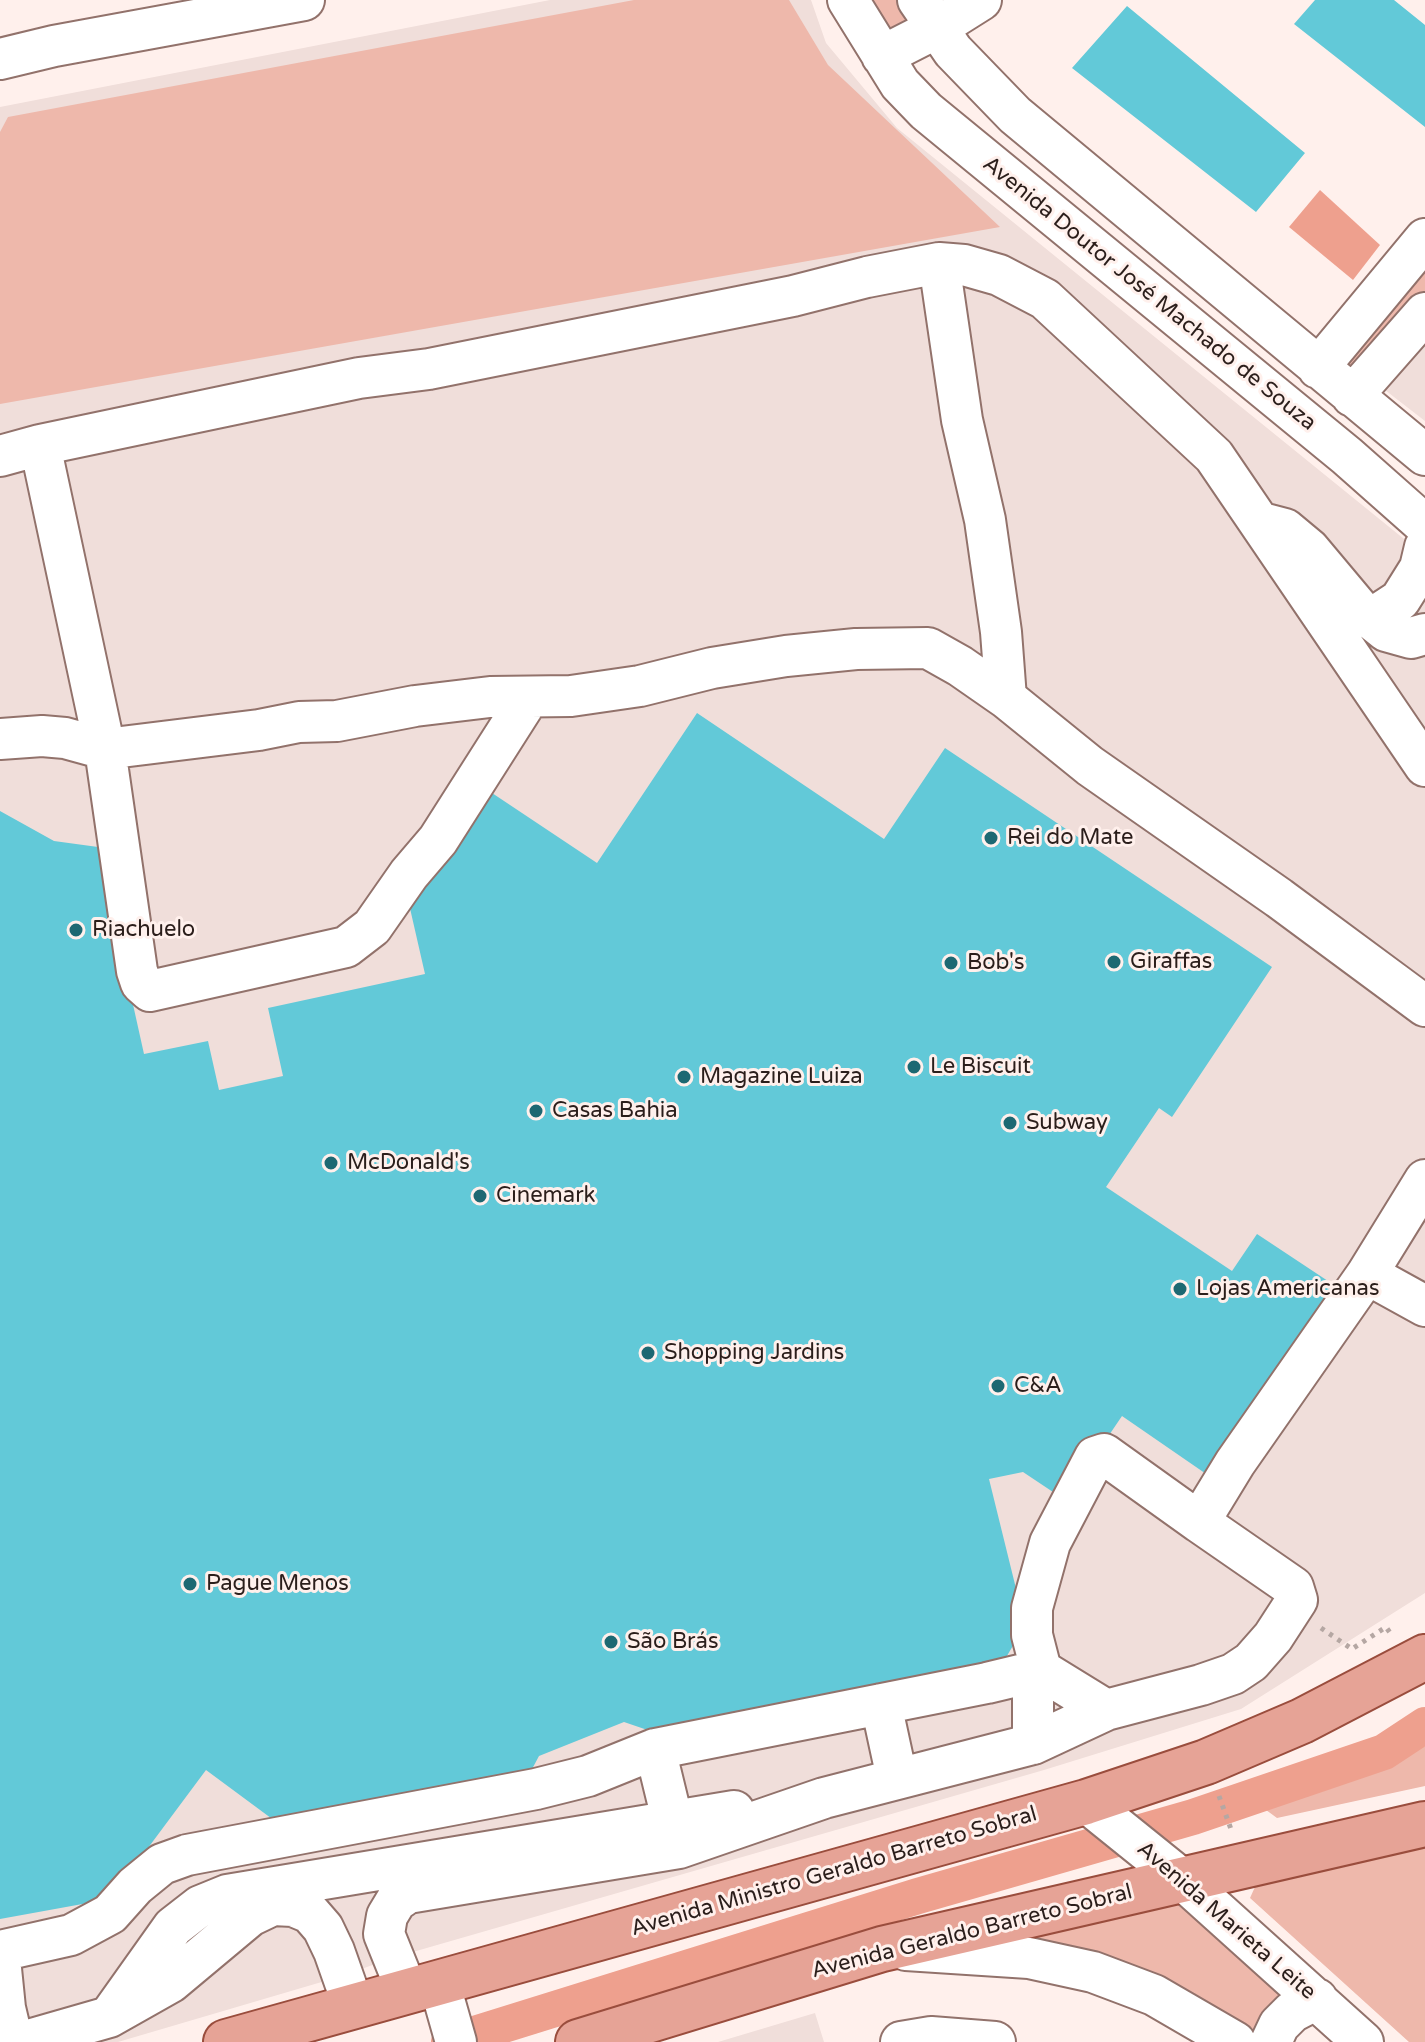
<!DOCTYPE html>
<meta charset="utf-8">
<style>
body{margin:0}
canvas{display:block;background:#fff0ec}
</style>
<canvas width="1425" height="2042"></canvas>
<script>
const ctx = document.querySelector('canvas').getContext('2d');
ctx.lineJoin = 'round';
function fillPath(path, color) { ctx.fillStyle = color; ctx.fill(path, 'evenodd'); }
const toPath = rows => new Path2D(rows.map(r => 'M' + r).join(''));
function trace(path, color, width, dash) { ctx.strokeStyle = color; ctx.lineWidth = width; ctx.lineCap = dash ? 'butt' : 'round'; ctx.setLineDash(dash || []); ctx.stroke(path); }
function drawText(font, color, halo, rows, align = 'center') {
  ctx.font = font + ' "Varela Round",sans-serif'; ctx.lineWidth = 6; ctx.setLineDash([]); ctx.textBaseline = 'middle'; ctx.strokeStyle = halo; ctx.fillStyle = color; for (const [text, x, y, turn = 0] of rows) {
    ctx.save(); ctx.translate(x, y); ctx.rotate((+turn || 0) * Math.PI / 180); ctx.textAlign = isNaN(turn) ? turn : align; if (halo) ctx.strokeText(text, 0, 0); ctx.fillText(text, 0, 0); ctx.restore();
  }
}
fillPath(toPath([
 [550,0,811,0,826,43,897,128,1425,556,1425,1593,1241,1709,1044,1770,392,1958,342,1976,118,2042,0,2042,0,107],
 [1425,342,1425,421,1385,390],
 [815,2013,824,2042,718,2042]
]), '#f0deda');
fillPath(toPath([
 [634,0,789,0,828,65,1000,227,0,404,0,132,8,117],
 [864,0,901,0,909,19,907,31,885,31],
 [1425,261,1425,292,1355,375,1339,362],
 [1425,1746,1425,1786,1277,1818,1262,1807],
 [1425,1839,1425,2042,1409,2042,1250,1898,1259,1878],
 [1172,1895,1296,1997,1261,2042,1022,1937]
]), '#eeb8ab');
fillPath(toPath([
 [1320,190,1380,245,1353,280,1289,227]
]), '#eea08e');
trace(toPath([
 [449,2042,918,1896,1193,1817,1384,1752,1425,1725]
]), '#eea08e', 36);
fillPath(toPath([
 [1315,0,1394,0,1425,25,1425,127,1294,24],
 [1127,6,1305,153,1256,212,1072,68],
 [697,713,884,839,945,748,1272,967,1172,1117,1159,1108,1106,1187,1232,1271,1257,1234,1340,1289,1212,1478,1122,1416,1065,1500,1023,1472,989,1479,1025,1625,1004,1661,668,1737,624,1722,539,1756,523,1786,279,1824,206,1770,110,1899,0,1919,0,811,54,841,98,847,144,1054,208,1041,219,1090,283,1076,268,1008,425,974,409,904,486,789,597,863]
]), '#62c9d8');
const minor = toPath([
 [848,0,900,84,926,111,1347,456,1425,525],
 [918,0,953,51,1015,115,1425,455],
 [882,56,935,29,981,0],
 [0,59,54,46,304,0],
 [939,263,962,420,985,520,1001,632,1006,698],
 [1318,368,1425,239],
 [1352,396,1425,313],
 [40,445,105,749,137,971,141,983,150,991,346,947,372,927,409,874,438,840,529,697],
 [0,456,40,445,359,378,429,369,793,296,867,277,939,263,964,265,999,275,1045,299,1214,456,1425,766],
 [1266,524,1285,529,1309,549,1361,611,1386,631,1411,638,1425,634],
 [1371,619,1400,600,1420,568,1425,547],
 [0,739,42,736,65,738,105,749,259,730,299,722,337,721,415,706,490,697,571,696,640,686,712,668,786,656,856,649,928,648,960,666,1006,698,1090,766,1279,898,1425,1006],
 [1367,1274,1425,1306],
 [1033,1672,1033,1744],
 [881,1704,897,1778],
 [1106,1710,1041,1670,1032,1635,1032,1608,1050,1543,1095,1457,1104,1454,1199,1522,1235,1463,1367,1274,1425,1180],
 [655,1749,672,1819],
 [1086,1802,1184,1881,1363,2042],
 [906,1950,1029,1958,1093,1972,1154,1995,1235,2042],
 [0,1951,71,1935,110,1914,135,1886,162,1864,187,1855,536,1789,588,1776,655,1749,987,1683,1041,1670],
 [0,1959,5,2008,13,2042],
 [439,1982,456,2042],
 [407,1991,384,1934,387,1916,396,1901,408,1893,679,1848,824,1798,1033,1744,1106,1710,1201,1685,1233,1674,1251,1662,1273,1637,1297,1600,1293,1587,1199,1522],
 [109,2017,173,1927,200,1906,227,1895,734,1811],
 [22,2042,109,2017,171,1982,250,1916,273,1905,293,1906,310,1913,323,1928,334,1951,353,2005],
 [901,2042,931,2037,995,2042],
 [1271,2042,1279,2025,1292,2012,1317,1999]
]);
const major = toPath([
 [226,2042,1086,1802,1206,1762,1302,1721,1425,1657],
 [578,2042,882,1949,1425,1824]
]);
trace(minor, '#92726b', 44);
trace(major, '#9a4d3d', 48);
trace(toPath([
 [1321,1628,1352,1649,1386,1627,1391,1634],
 [1219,1796,1232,1832]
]), '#b5a7a3', 5, [4, 6]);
trace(minor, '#fff', 40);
trace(major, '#e6a396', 44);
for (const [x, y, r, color] of [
 [991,838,8,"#1d6872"],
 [76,930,8,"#1d6872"],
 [1114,962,8,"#1d6872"],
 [951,963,8,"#1d6872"],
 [914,1067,8,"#1d6872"],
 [684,1077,8,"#1d6872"],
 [536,1111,8,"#1d6872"],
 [1010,1123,8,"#1d6872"],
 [331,1163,8,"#1d6872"],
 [480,1196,8,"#1d6872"],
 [1180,1289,8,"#1d6872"],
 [648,1353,8,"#1d6872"],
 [998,1386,8,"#1d6872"],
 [190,1584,8,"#1d6872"],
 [611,1642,8,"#1d6872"]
]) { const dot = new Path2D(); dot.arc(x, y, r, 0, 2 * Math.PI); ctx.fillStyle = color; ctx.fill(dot); trace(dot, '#fff0ec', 3); }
drawText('22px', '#2b1e1b', '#fff0ec', [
 ["Avenida Doutor José Machado de Souza",1149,294,39],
 ["Avenida Ministro Geraldo Barreto Sobral",834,1872,-16],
 ["Avenida Marieta Leite",1226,1921,41],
 ["Avenida Geraldo Barreto Sobral",972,1932,-14]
]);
drawText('22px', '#2b1e1b', '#fff0ec', [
 ["Rei do Mate",1007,838],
 ["Riachuelo",92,930],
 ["Giraffas",1130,962],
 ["Bob's",967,963],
 ["Le Biscuit",930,1067],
 ["Magazine Luiza",700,1077],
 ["Casas Bahia",552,1111],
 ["Subway",1026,1123],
 ["McDonald's",347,1163],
 ["Cinemark",496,1196],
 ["Lojas Americanas",1196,1289],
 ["Shopping Jardins",664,1353],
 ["C&A",1014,1386],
 ["Pague Menos",206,1584],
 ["São Brás",627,1642]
], 'left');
</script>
